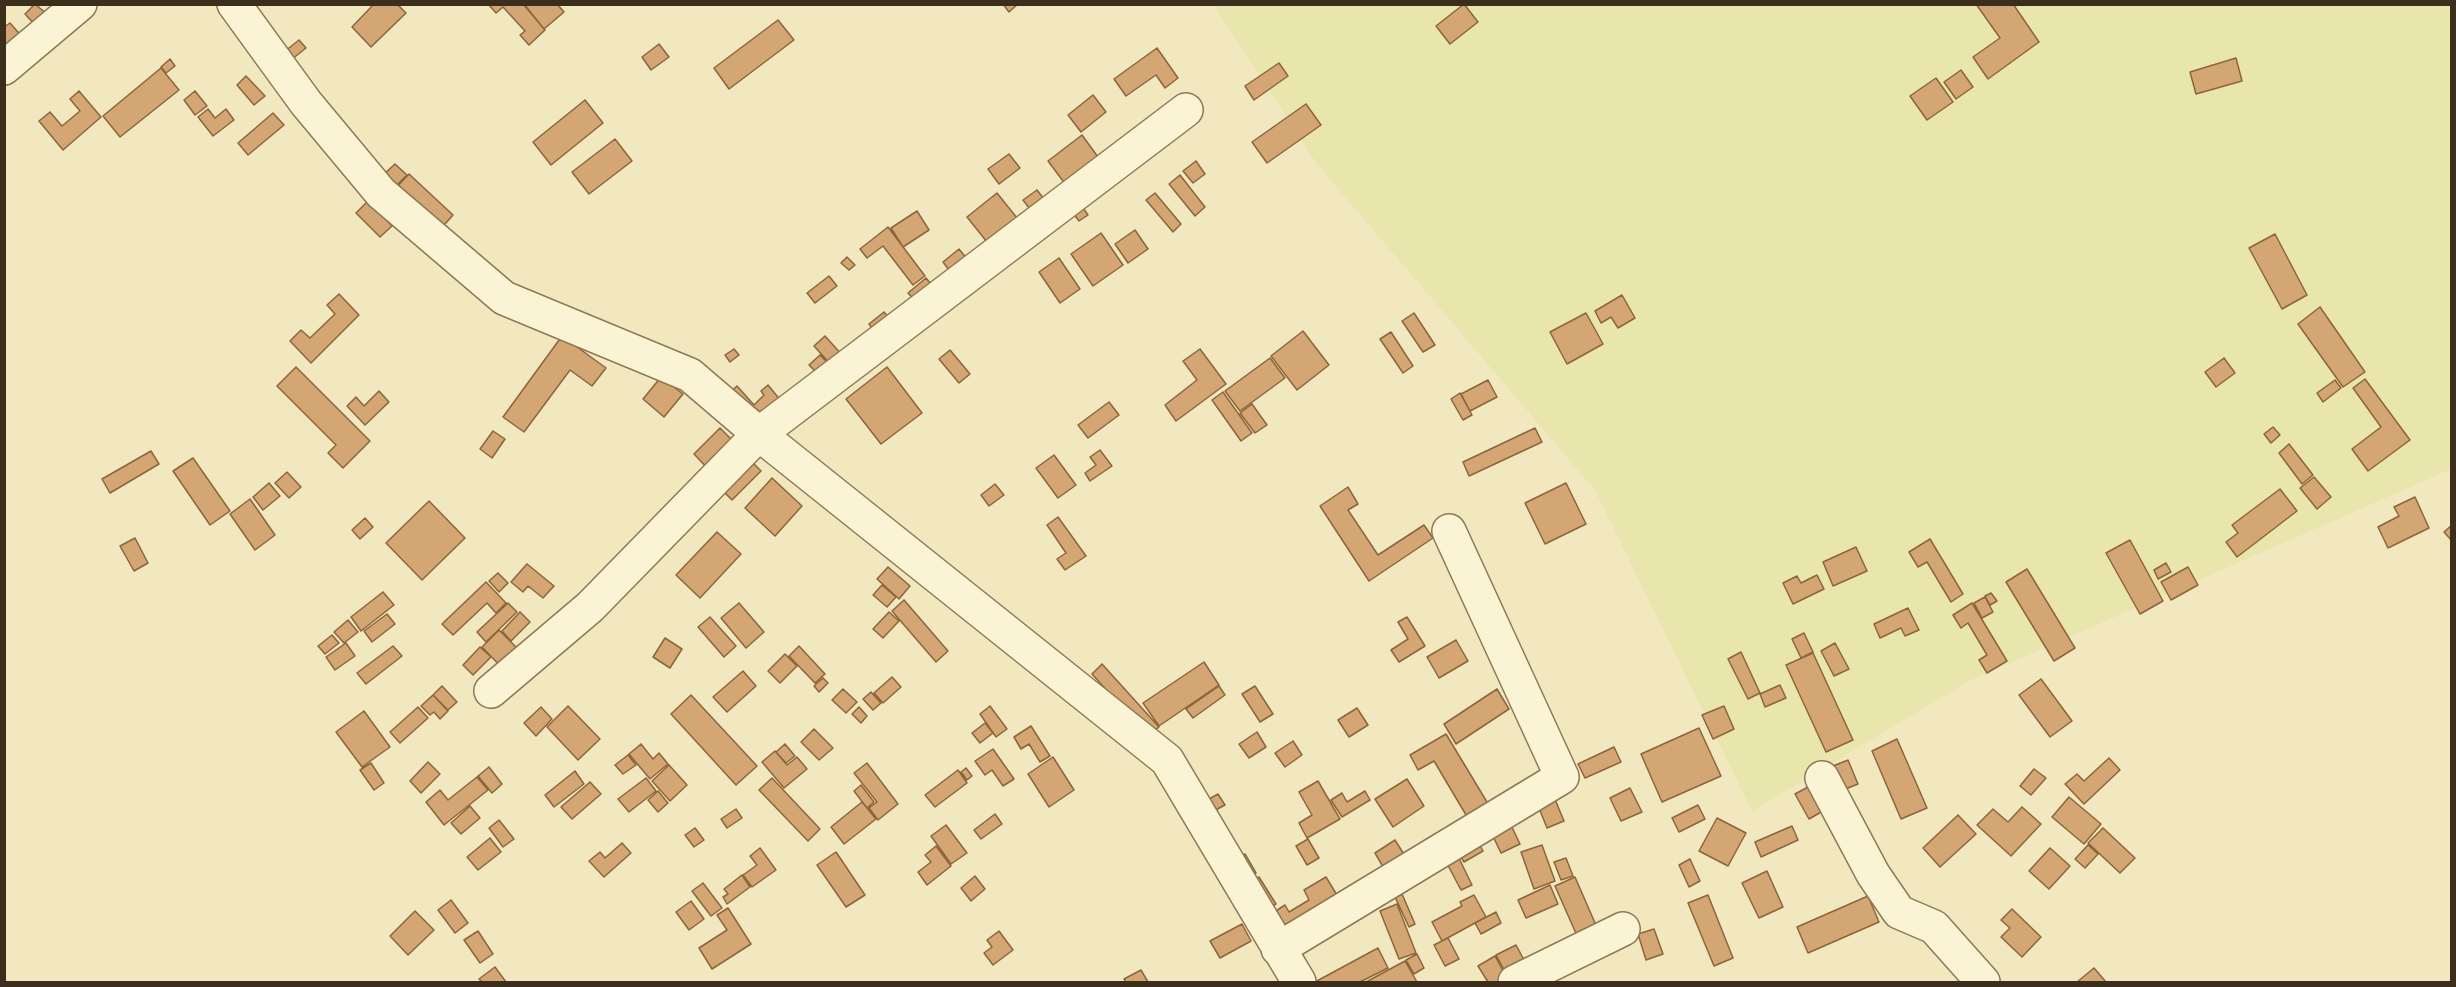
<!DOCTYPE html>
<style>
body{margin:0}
#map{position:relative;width:2456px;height:987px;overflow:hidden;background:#f1e8c0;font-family:"Roboto Serif",serif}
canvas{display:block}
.frame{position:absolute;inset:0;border:6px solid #3b2e1c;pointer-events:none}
</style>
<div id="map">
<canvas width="2456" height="987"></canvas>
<div class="frame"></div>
</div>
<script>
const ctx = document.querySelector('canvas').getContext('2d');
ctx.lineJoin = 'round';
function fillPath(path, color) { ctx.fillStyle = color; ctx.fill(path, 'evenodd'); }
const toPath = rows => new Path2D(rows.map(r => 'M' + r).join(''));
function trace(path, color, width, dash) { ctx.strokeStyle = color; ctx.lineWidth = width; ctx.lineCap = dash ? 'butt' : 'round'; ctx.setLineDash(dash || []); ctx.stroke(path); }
fillPath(toPath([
 [1214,5,2451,5,2451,469,1969,681,1752,811,1595,490,1317,164]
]), '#e8e5ad');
const building = toPath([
 [35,4,47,14,36,26,25,14,35,4],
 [374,4,397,4,406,13,371,47,352,27,374,4],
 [523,4,545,30,529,45,520,35,525,31,503,7,496,13,489,5,523,4],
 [524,4,557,4,564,12,544,29,524,4],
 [1003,4,1018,4,1009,12,1003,4],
 [1464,4,1478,22,1450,44,1436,26,1464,4],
 [1976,4,2013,4,2039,42,1988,79,1973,57,2000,38,1976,4],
 [778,20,794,40,729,89,714,68,778,20],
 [10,23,24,39,4,55,4,27,10,23],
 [299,40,306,48,286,64,279,56,299,40],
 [659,44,669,57,651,70,642,57,659,44],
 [1157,48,1178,78,1165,88,1156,75,1126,96,1114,79,1157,48],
 [2236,58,2242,81,2196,94,2190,72,2236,58],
 [170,59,175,66,166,73,161,67,170,59],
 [1279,63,1288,76,1254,100,1245,86,1279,63],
 [161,68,179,90,120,137,103,116,161,68],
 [1961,70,1973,87,1956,99,1944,82,1961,70],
 [246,76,265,96,254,105,237,85,246,76],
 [1936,78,1953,102,1927,120,1910,96,1936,78],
 [79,91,101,117,63,150,39,121,50,112,62,126,80,111,70,99,79,91],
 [195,91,207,106,195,115,184,100,195,91],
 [1093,95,1106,112,1081,132,1068,115,1093,95],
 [585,100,603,123,551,165,533,142,585,100],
 [1306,104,1321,125,1267,163,1252,142,1306,104],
 [208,109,215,118,226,109,234,120,213,136,198,117,208,109],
 [273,113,284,125,248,155,238,143,273,113],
 [1082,135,1106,168,1072,193,1048,161,1082,135],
 [615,139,632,161,589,194,572,172,615,139],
 [1009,154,1020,168,999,184,988,169,1009,154],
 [1196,161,1205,174,1193,183,1183,171,1196,161],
 [395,164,407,175,394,188,382,176,395,164],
 [409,174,453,215,438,232,393,191,409,174],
 [1180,175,1205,207,1195,216,1169,184,1180,175],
 [1037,190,1050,207,1036,217,1023,200,1037,190],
 [997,193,1021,223,991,247,967,217,997,193],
 [1155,193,1181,224,1173,232,1146,200,1155,193],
 [368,201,392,226,380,237,356,213,368,201],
 [1079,202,1088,215,1079,221,1070,209,1079,202],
 [917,211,929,230,903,247,891,228,917,211],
 [888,227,925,276,913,285,883,246,867,258,860,249,888,227],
 [1135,230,1148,249,1128,263,1115,244,1135,230],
 [1101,233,1123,265,1093,286,1071,254,1101,233],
 [2275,234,2307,295,2282,309,2249,248,2275,234],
 [959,249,972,265,955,278,943,262,959,249],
 [847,257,855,265,849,270,841,263,847,257],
 [1059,258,1080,289,1060,303,1039,272,1059,258],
 [829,276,837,286,815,303,807,293,829,276],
 [926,278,936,290,918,304,908,293,926,278],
 [339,294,359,315,311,363,290,341,301,330,310,338,335,314,327,305,339,294],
 [1622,295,1635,318,1618,328,1611,317,1601,323,1595,311,1622,295],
 [2320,307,2365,372,2343,387,2298,324,2320,307],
 [884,312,893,323,877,335,869,324,884,312],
 [1414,313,1435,345,1423,352,1402,321,1414,313],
 [1586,313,1603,344,1567,364,1550,332,1586,313],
 [1303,331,1329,365,1297,390,1271,356,1303,331],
 [1391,332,1413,366,1403,373,1380,339,1391,332],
 [562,336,606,368,592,386,570,370,524,432,503,417,562,336],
 [825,336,843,356,832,366,814,346,825,336],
 [734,349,739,355,730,362,725,355,734,349],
 [1200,349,1226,384,1176,421,1165,405,1197,380,1183,361,1200,349],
 [950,350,970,374,959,383,939,359,950,350],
 [820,355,831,366,820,376,809,365,820,355],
 [1270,358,1285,378,1240,411,1225,391,1270,358],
 [2224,358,2235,373,2216,387,2205,372,2224,358],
 [296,367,370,441,343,468,328,453,336,445,277,386,296,367],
 [887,367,922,413,881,444,846,399,887,367],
 [661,377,683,394,664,417,643,399,661,377],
 [2365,379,2410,440,2368,471,2352,449,2381,427,2353,388,2365,379],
 [1488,380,1497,397,1470,411,1461,394,1488,380],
 [2335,380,2341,388,2323,402,2317,393,2335,380],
 [768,385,781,401,754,424,728,394,737,386,754,405,764,395,761,391,768,385],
 [379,391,389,402,365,425,347,406,356,397,364,406,379,391],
 [1223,392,1252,433,1241,441,1212,400,1223,392],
 [1460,393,1472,415,1463,420,1451,399,1460,393],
 [1109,402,1119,415,1088,438,1078,425,1109,402],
 [1252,404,1267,425,1255,433,1240,413,1252,404],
 [2273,427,2280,435,2271,443,2264,434,2273,427],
 [720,428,739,447,713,474,694,454,720,428],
 [1535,428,1542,442,1469,476,1463,462,1535,428],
 [493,431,505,439,492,458,480,449,493,431],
 [2289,444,2313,475,2302,484,2279,453,2289,444],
 [1100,450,1112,466,1090,481,1085,473,1096,465,1090,457,1100,450],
 [151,451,159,464,110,493,102,479,151,451],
 [1054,455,1076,485,1058,498,1036,468,1054,455],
 [193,458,230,511,210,525,173,471,193,458],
 [750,460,761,471,732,500,721,489,750,460],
 [287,472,301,487,289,498,275,483,287,472],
 [2314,477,2331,497,2317,509,2300,488,2314,477],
 [772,478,802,506,775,536,745,508,772,478],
 [269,483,280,496,263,510,253,497,269,483],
 [1566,483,1586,524,1545,544,1525,503,1566,483],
 [995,484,1004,495,989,506,981,495,995,484],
 [1348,487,1358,504,1348,510,1378,555,1424,525,1433,538,1369,581,1320,506,1348,487],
 [2280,489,2297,511,2237,557,2226,542,2238,533,2232,525,2280,489],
 [2415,497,2429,528,2388,548,2378,527,2399,516,2394,507,2415,497],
 [250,499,275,535,255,550,230,514,250,499],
 [429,501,465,538,422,580,386,543,429,501],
 [1058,517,1086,556,1065,570,1057,559,1066,553,1047,525,1058,517],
 [365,518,373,527,360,539,352,530,365,518],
 [2452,525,2452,541,2444,532,2452,525],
 [717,532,741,554,700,598,676,575,717,532],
 [135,538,148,563,134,571,120,546,135,538],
 [1930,539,1963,594,1951,602,1927,562,1918,567,1909,552,1930,539],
 [2130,540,2163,601,2140,614,2106,553,2130,540],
 [1856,547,1867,571,1833,586,1823,562,1856,547],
 [2166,563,2171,572,2158,579,2154,570,2166,563],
 [527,564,554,586,543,598,528,586,523,592,511,582,527,564],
 [888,567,910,586,899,599,877,579,888,567],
 [2188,567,2198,585,2171,600,2161,582,2188,567],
 [2027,569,2075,648,2054,661,2006,582,2027,569],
 [498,573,508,583,499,592,489,581,498,573],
 [1817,575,1824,589,1793,604,1783,583,1797,576,1801,583,1817,575],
 [486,582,506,603,496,613,487,603,453,635,442,624,486,582],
 [882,585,896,597,887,607,873,595,882,585],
 [383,592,394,605,361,631,351,617,383,592],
 [1991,593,1997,601,1990,605,1985,596,1991,593],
 [1985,597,1993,612,1982,618,1974,603,1985,597],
 [904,600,948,651,936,662,892,611,904,600],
 [508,603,517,612,486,642,477,632,508,603],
 [739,603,764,632,746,648,721,618,739,603],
 [1972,603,2007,661,1987,673,1979,660,1987,655,1968,623,1961,628,1953,615,1972,603],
 [1908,608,1919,630,1905,636,1901,628,1880,638,1874,624,1908,608],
 [520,612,530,622,511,641,502,631,520,612],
 [889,612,899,621,883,638,873,629,889,612],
 [387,614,395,624,372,642,364,631,387,614],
 [710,617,736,646,724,657,698,627,710,617],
 [1407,617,1425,646,1399,662,1391,650,1408,639,1398,622,1407,617],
 [348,620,358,632,344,643,334,632,348,620],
 [499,630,525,656,508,674,482,647,499,630],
 [1804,633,1813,652,1801,658,1792,639,1804,633],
 [332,635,339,643,325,654,318,646,332,635],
 [665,638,682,649,670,668,653,657,665,638],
 [1456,640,1468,661,1439,678,1427,657,1456,640],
 [346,643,355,656,335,670,326,657,346,643],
 [1835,643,1849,669,1834,676,1821,651,1835,643],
 [393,646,402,656,366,684,357,673,393,646],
 [799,646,825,674,815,683,789,656,799,646],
 [480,647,491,657,473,675,463,665,480,647],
 [1741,652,1760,693,1748,699,1728,659,1741,652],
 [1813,653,1853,740,1826,752,1786,665,1813,653],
 [785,654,797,666,780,683,768,671,785,654],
 [1204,662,1219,685,1159,726,1143,703,1204,662],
 [1102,664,1159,727,1148,736,1092,674,1102,664],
 [743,671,756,686,727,712,713,697,743,671],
 [892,677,901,687,883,703,874,693,892,677],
 [823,678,828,683,819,692,814,686,823,678],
 [2041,679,2072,721,2050,737,2019,695,2041,679],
 [1780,685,1786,698,1765,707,1760,694,1780,685],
 [442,686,457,702,448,710,433,695,442,686],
 [1219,686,1225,695,1193,718,1186,709,1219,686],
 [1255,686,1273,714,1260,722,1242,694,1255,686],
 [843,689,857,702,846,713,832,700,843,689],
 [1497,689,1509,709,1456,744,1444,724,1497,689],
 [871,692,881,703,873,710,863,699,871,692],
 [433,695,448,711,440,719,434,712,430,715,421,706,433,695],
 [691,695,757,766,736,785,671,714,691,695],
 [568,706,600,739,578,760,547,727,568,706],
 [990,706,1007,729,996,737,980,714,990,706],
 [1724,706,1734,729,1713,739,1702,715,1724,706],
 [418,707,428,718,400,743,390,732,418,707],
 [541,707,552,719,536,736,524,723,541,707],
 [859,707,867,716,861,723,852,714,859,707],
 [1357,708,1368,725,1349,737,1338,720,1357,708],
 [364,711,390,747,362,767,336,732,364,711],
 [985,723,993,733,980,743,972,733,985,723],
 [1031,726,1050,756,1040,762,1029,744,1021,749,1014,737,1031,726],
 [1699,728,1721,776,1662,802,1641,754,1699,728],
 [814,729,833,748,819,760,801,742,814,729],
 [1257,732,1266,747,1249,758,1239,744,1257,732],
 [1446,734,1493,812,1472,825,1434,761,1418,770,1410,755,1446,734],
 [1897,739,1927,808,1901,819,1872,751,1897,739],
 [1293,741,1302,755,1285,767,1275,753,1293,741],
 [641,744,653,759,659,753,668,764,650,779,629,754,641,744],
 [785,744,795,756,786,763,776,752,785,744],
 [1614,747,1621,762,1585,778,1578,764,1614,747],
 [993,749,1014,779,1003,786,992,770,985,775,975,761,993,749],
 [775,751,787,765,797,757,807,769,784,788,762,762,775,751],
 [628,755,636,765,623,774,615,765,628,755],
 [1053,757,1074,790,1049,807,1028,774,1053,757],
 [2109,758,2120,770,2084,804,2065,784,2077,774,2084,781,2109,758],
 [1848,760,1858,784,1843,790,1833,766,1848,760],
 [428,762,440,774,421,793,410,781,428,762],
 [371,763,384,783,374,790,360,770,371,763],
 [867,763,898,804,878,820,869,808,877,802,854,773,867,763],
 [669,765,687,785,670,801,652,781,669,765],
 [489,767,502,784,492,793,478,776,489,767],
 [966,768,972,776,967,780,961,772,966,768],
 [2034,769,2046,778,2031,795,2020,786,2034,769],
 [958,770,967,783,935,807,925,795,958,770],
 [575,771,584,784,554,807,545,795,575,771],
 [477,777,488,790,444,825,426,802,440,790,448,800,477,777],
 [646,778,656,791,629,812,618,799,646,778],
 [772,778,820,829,808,841,759,790,772,778],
 [1407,779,1424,806,1393,827,1375,799,1407,779],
 [1318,781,1340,819,1307,838,1299,823,1312,815,1299,792,1318,781],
 [590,782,601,794,572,819,561,807,590,782],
 [861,785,874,802,867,808,854,791,861,785],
 [1810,786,1823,811,1809,819,1795,794,1810,786],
 [1630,788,1642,812,1621,821,1610,798,1630,788],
 [658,791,668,803,658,812,648,800,658,791],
 [1365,791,1370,800,1342,817,1331,800,1342,793,1347,802,1365,791],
 [1218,794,1225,805,1208,814,1202,803,1218,794],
 [1554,797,1564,821,1547,828,1537,803,1554,797],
 [2069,797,2101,824,2084,844,2052,817,2069,797],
 [862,802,876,819,844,844,831,827,862,802],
 [1698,805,1705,819,1679,832,1672,818,1698,805],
 [470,806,480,818,461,834,451,823,470,806],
 [2022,807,2041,824,2011,856,1977,825,1993,809,2008,822,2022,807],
 [736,809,742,818,727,828,721,819,736,809],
 [995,814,1002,824,981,839,974,830,995,814],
 [1958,815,1976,834,1940,867,1923,848,1958,815],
 [1717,818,1746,833,1728,866,1699,851,1717,818],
 [499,820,514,839,503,847,489,828,499,820],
 [1509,821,1520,844,1501,853,1490,830,1509,821],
 [946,825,967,853,951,864,931,836,946,825],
 [1792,826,1798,840,1761,857,1755,842,1792,826],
 [695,828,704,840,694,847,685,835,695,828],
 [2103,828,2135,858,2120,873,2088,843,2103,828],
 [490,838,501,852,478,870,467,857,490,838],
 [1308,839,1319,858,1307,865,1296,846,1308,839],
 [1395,840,1410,864,1389,877,1375,853,1395,840],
 [1477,840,1483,851,1464,862,1457,850,1477,840],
 [622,843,631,853,604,877,589,861,600,852,605,858,622,843],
 [1542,845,1555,881,1534,889,1521,852,1542,845],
 [2088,845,2098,854,2085,868,2075,859,2088,845],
 [936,846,951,866,927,885,918,872,931,862,925,855,936,846],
 [760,848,776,870,752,887,743,875,757,865,750,856,760,848],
 [2050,848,2070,866,2049,889,2029,871,2050,848],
 [836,852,865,895,846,907,817,865,836,852],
 [1456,852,1472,885,1461,890,1444,858,1456,852],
 [1245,854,1256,873,1244,879,1233,861,1245,854],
 [1566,858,1573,876,1561,880,1554,862,1566,858],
 [1690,859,1700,881,1689,887,1679,865,1690,859],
 [1767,871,1783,907,1759,918,1742,883,1767,871],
 [742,875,750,887,727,904,723,897,728,894,724,889,742,875],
 [975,876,985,889,971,901,961,888,975,876],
 [1259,877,1276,904,1263,912,1246,885,1259,877],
 [1326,877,1343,905,1283,941,1268,916,1285,905,1289,912,1309,900,1304,890,1326,877],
 [1575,877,1602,939,1582,947,1555,886,1575,877],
 [703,883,722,908,711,916,692,891,703,883],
 [1550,885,1558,904,1526,918,1518,900,1550,885],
 [1402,894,1415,924,1409,927,1395,897,1402,894],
 [1474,895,1486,917,1442,941,1432,922,1462,906,1460,902,1474,895],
 [1708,895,1733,958,1714,966,1688,903,1708,895],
 [1868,896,1879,922,1808,953,1797,927,1868,896],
 [451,900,468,923,455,933,438,910,451,900],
 [691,901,704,919,689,930,676,912,691,901],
 [1397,904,1416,953,1399,959,1380,911,1397,904],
 [728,908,751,944,712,969,699,948,727,930,717,915,728,908],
 [2012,909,2041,937,2022,957,2001,937,2010,928,2001,920,2012,909],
 [415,911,434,930,408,955,390,936,415,911],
 [1496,912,1501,923,1481,934,1475,923,1496,912],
 [1242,924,1251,941,1220,958,1210,941,1242,924],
 [1654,929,1663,954,1646,960,1638,934,1654,929],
 [478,931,493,954,480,963,464,940,478,931],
 [999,931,1013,950,993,965,984,953,992,947,987,940,999,931],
 [1448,938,1459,959,1445,966,1434,945,1448,938],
 [1516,945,1530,971,1511,982,1496,955,1516,945],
 [1378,948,1388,968,1360,982,1315,982,1378,948],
 [1417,954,1424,968,1414,974,1406,960,1417,954],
 [1495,956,1509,982,1488,982,1478,966,1495,956],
 [1405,961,1417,982,1366,982,1405,961],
 [495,967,506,982,482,982,479,979,495,967],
 [2094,968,2106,982,2077,982,2094,968],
 [1141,970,1148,982,1126,982,1124,979,1141,970]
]);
fillPath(building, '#d3a673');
trace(building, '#8d653a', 1.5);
const minor = toPath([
 [234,4,306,103,381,193,504,298,690,375,759,434,1167,760,1299,982],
 [4,68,80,4],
 [491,691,590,607,759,434,1186,110],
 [1822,778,1873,874,1899,912,1934,927,1983,982],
 [1278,949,1562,777,1449,531],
 [1515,982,1623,929]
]);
trace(minor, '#8c7956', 36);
trace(minor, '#fbf4d4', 33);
</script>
